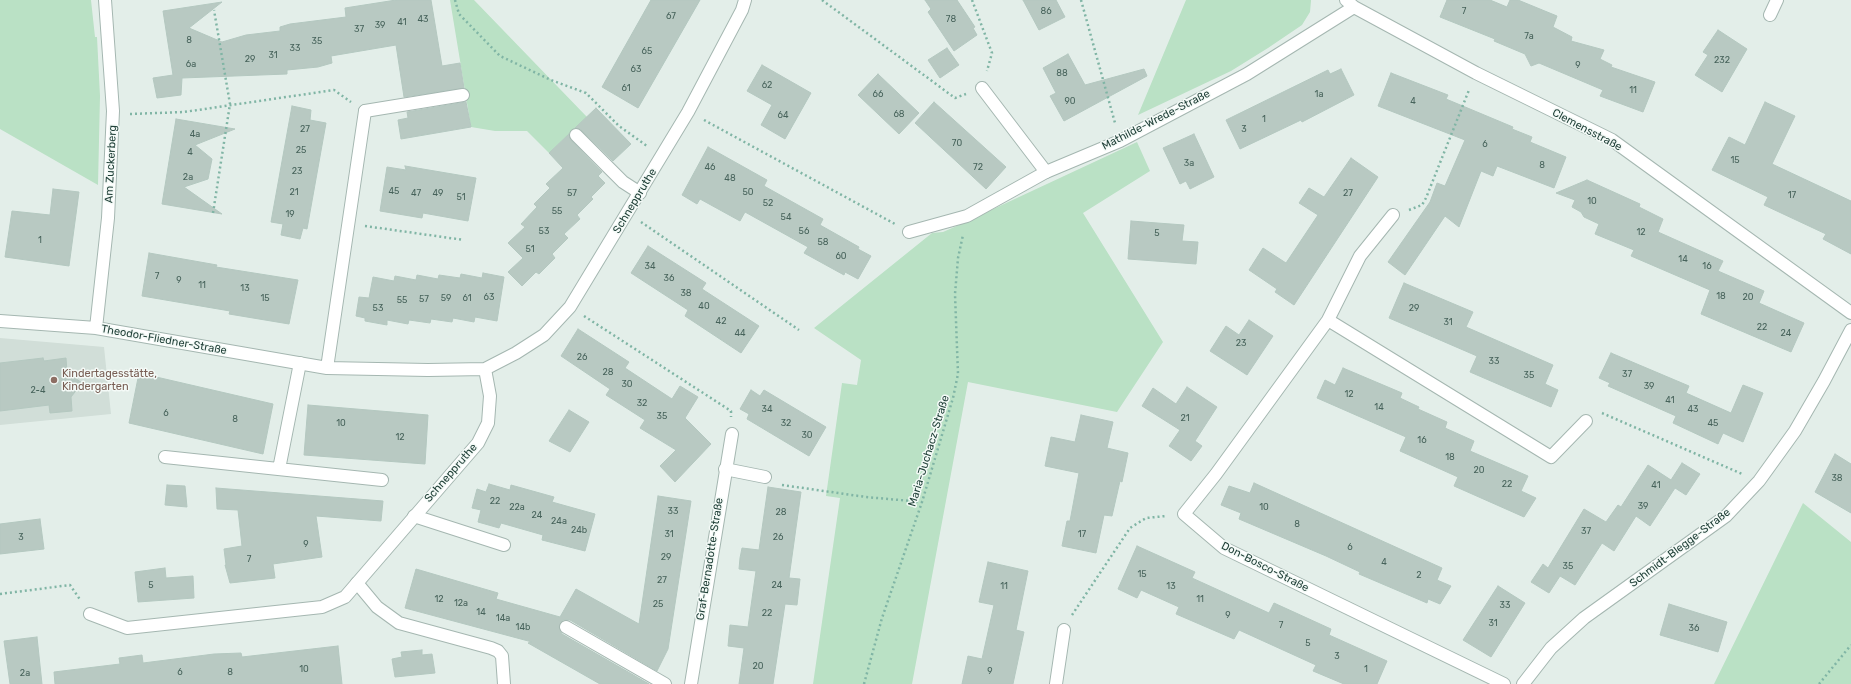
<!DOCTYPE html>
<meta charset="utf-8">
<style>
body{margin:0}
canvas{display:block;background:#e3eee9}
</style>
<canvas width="1851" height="684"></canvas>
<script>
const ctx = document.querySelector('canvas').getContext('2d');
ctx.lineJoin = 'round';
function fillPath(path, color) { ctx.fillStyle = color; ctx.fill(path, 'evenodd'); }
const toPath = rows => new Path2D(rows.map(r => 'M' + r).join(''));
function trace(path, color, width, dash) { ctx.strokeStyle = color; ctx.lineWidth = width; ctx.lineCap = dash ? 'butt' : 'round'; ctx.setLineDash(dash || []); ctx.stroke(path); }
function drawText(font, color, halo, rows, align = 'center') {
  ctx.font = font + ' Rubik,sans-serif'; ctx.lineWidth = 3; ctx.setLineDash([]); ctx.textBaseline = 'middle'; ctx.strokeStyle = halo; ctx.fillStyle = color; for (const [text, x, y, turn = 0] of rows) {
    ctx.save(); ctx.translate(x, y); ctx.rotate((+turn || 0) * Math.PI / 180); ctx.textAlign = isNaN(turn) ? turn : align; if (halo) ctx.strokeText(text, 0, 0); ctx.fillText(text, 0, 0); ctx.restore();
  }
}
fillPath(toPath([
 [0,338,104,347,111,414,0,425]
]), '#d1ded8');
fillPath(toPath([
 [0,0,91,0,95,37,97,37,100,96,98,185,0,129],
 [450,0,474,0,587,117,549,153,527,131,495,131,471,127],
 [1186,0,1311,0,1311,1,1310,12,1302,25,1268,48,1231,71,1138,115],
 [1137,142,1150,171,1083,213,1163,342,1117,412,968,382,912,684,813,684,840,498,826,496,842,383,857,385,861,360,814,328,932,233,943,232,959,225],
 [1803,503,1851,542,1851,684,1714,684]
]), '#bae1c5');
const building = toPath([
 [396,0,431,0,442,66,460,63,464,88,404,97,396,45,331,56,332,63,318,67,287,70,287,74,182,78,181,95,157,98,153,78,173,75,163,11,222,2,189,28,222,42,246,35,280,31,280,27,290,24,346,17,345,8,396,0],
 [651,0,700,0,638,108,602,87,651,0],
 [925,0,957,0,975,27,973,28,977,35,954,51,928,12,931,9,925,0],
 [1023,0,1056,0,1065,17,1039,30,1023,0],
 [1447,0,1490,0,1507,7,1510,0,1518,0,1557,16,1553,27,1572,37,1571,41,1604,50,1600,59,1612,65,1611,67,1655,82,1643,112,1600,96,1603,90,1539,63,1531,66,1525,54,1494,41,1495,39,1440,17,1447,0],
 [1718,30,1747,49,1722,92,1695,75,1708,55,1703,52,1718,30],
 [947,48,959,65,940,78,928,60,947,48],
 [1068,54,1085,85,1144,69,1147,76,1064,121,1050,96,1056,93,1043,68,1068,54],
 [762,65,811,93,785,139,761,125,772,105,747,91,762,65],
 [1341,69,1354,95,1302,122,1301,120,1240,149,1226,120,1328,70,1330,74,1341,69],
 [1391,73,1448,95,1446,99,1513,127,1512,129,1532,137,1530,142,1566,157,1554,188,1497,166,1493,176,1481,171,1459,227,1445,216,1405,275,1388,262,1430,202,1437,183,1445,186,1465,140,1378,106,1391,73],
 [878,74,919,113,899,134,858,95,878,74],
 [466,102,471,127,401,139,398,120,408,118,407,112,466,102],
 [934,102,1006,167,986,189,915,123,934,102],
 [1765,102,1795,116,1772,164,1851,201,1851,254,1823,239,1826,234,1764,205,1768,197,1712,170,1729,137,1745,145,1765,102],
 [292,106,311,110,310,120,326,123,307,229,303,228,300,239,281,235,283,224,271,222,292,106],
 [596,108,631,144,613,161,581,130,575,128,596,108],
 [176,119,235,129,195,145,212,159,208,179,184,187,222,214,162,204,176,119],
 [569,134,571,140,602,172,598,176,605,183,591,197,593,199,577,215,580,219,564,234,568,238,552,254,555,258,539,274,536,272,522,286,508,272,523,258,508,243,525,227,521,224,537,207,534,204,550,188,546,184,563,168,549,153,569,134],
 [1194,134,1214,177,1190,189,1186,181,1180,184,1163,148,1194,134],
 [708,147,767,180,764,186,823,219,820,225,859,247,858,249,871,256,858,279,845,272,844,275,804,253,808,247,745,212,740,221,700,199,697,204,682,195,708,147],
 [1351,158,1378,177,1294,305,1275,292,1277,289,1249,270,1263,248,1286,263,1318,215,1299,203,1309,188,1324,197,1351,158],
 [405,166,476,178,468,221,423,213,422,218,380,211,387,167,406,170,405,166],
 [1587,180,1640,204,1639,207,1663,219,1658,232,1723,261,1718,271,1764,291,1759,303,1804,323,1791,352,1701,314,1710,290,1631,256,1634,250,1595,234,1599,224,1584,217,1581,212,1572,207,1575,200,1556,193,1587,180],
 [53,189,79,192,69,266,5,257,12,211,50,215,53,189],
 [1131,221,1184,225,1182,241,1198,242,1196,264,1128,259,1131,221],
 [648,246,706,283,702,289,759,326,741,353,685,316,688,310,631,273,648,246],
 [149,253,217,265,216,267,298,280,289,324,229,314,230,311,142,296,149,253],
 [483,273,504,277,497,321,475,317,474,322,453,318,452,322,431,319,430,323,409,320,408,324,387,320,387,325,365,321,365,318,356,316,359,297,369,298,373,277,394,281,395,276,416,280,417,275,438,279,439,275,460,278,461,274,482,278,483,273],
 [1404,283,1473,312,1466,327,1553,365,1545,384,1558,390,1551,407,1470,372,1477,356,1389,318,1404,283],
 [1249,320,1273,336,1247,375,1210,351,1226,326,1239,335,1249,320],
 [578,329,629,362,625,368,672,399,680,386,698,397,685,418,711,444,675,482,660,466,676,450,640,428,645,420,606,395,610,389,561,356,578,329],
 [1611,353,1689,386,1686,393,1731,413,1743,385,1763,393,1743,442,1723,433,1718,444,1673,423,1676,416,1608,386,1610,383,1599,378,1611,353],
 [43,358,44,361,66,358,67,372,82,383,71,397,72,411,50,413,49,405,0,411,0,363,43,358],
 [1343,368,1402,393,1400,398,1419,407,1418,409,1447,422,1445,428,1474,441,1470,451,1528,476,1521,491,1536,498,1524,517,1454,486,1458,477,1400,451,1406,437,1317,398,1325,380,1335,385,1343,368],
 [139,373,273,404,263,454,129,423,139,373],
 [1187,387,1217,407,1195,441,1202,446,1191,461,1169,446,1180,430,1142,406,1153,388,1176,404,1187,387],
 [751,390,760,396,764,390,826,427,809,456,747,419,749,414,740,409,751,390],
 [308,405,428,415,425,464,304,455,308,405],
 [569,410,589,422,570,452,549,441,569,410],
 [1081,415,1113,422,1107,448,1128,453,1122,482,1120,481,1112,516,1104,515,1096,553,1062,546,1067,521,1070,521,1079,473,1045,466,1051,437,1075,442,1081,415],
 [1835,454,1851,464,1851,513,1815,492,1835,454],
 [1682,463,1700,474,1686,495,1675,488,1650,526,1636,516,1614,551,1602,543,1575,585,1560,576,1549,593,1531,582,1543,564,1548,568,1584,509,1606,522,1618,505,1621,507,1648,465,1671,480,1682,463],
 [1254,483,1442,568,1437,580,1451,586,1440,604,1428,599,1427,603,1359,574,1360,572,1326,556,1239,519,1241,513,1221,505,1229,486,1250,493,1254,483],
 [489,484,510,490,511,485,554,497,552,502,595,514,585,551,542,540,543,535,501,523,499,528,478,522,481,510,472,508,477,489,486,492,489,484],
 [167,485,185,486,187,507,165,505,167,485],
 [768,487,801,492,789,578,800,579,797,605,785,604,773,684,739,684,744,648,728,646,730,625,748,627,756,571,739,569,740,558,742,548,759,550,768,487],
 [216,488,383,501,381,521,316,516,322,557,273,564,275,578,230,583,225,565,226,565,224,549,242,546,238,510,217,509,216,488],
 [658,496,691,501,668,649,657,671,570,620,563,620,559,627,562,634,649,684,600,684,528,643,532,642,405,608,416,569,498,593,496,599,560,617,576,589,639,624,658,496],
 [40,519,44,549,0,554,0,524,40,519],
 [1137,546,1195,572,1192,578,1269,613,1274,603,1331,629,1329,635,1387,661,1377,684,1344,684,1313,671,1316,665,1239,630,1234,639,1176,614,1179,607,1141,590,1137,598,1118,589,1137,546],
 [988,562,1028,571,1016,630,1024,632,1013,684,962,684,968,656,982,659,994,605,979,602,988,562],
 [165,568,166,578,193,576,194,598,138,602,135,572,165,568],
 [1498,586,1525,603,1491,657,1463,640,1498,586],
 [1669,604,1727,622,1718,652,1660,635,1669,604],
 [37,637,42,684,10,684,4,641,37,637],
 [338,646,342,684,55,684,54,672,120,664,119,658,142,655,143,663,214,654,241,653,242,657,338,646],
 [422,650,422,655,432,654,435,673,395,677,392,659,402,657,401,652,422,650]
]);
fillPath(building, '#b8c9c2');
trace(building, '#b4c8c0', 1);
const service = toPath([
 [1770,15,1777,0],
 [365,111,463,95],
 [576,135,623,182,640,193],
 [909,232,967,216,1046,172],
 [165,457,382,480],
 [279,469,300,363],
 [725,469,765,477],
 [414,516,504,545],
 [357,583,377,607,399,623,491,648,498,651,502,656,504,684],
 [566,627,665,684]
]);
const minor = toPath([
 [1346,0,1354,7,1476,73,1612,140,1851,313],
 [982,88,1046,172,1120,141,1247,74,1354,7],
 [1393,215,1360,256,1328,320,1216,474,1184,514,1224,548,1504,684],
 [1328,320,1551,457,1586,421],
 [0,321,96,328,327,368,428,370,485,369,516,353,544,335,570,307,688,112,742,10,745,0],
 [96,328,108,218,113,111,105,0],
 [327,368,365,111],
 [90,614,127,628,322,607,345,597,478,443,488,423,490,396,485,369],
 [691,684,732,434],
 [1056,684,1064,630],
 [1523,684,1551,648,1584,618,1726,516,1759,481,1795,431,1824,381,1851,330]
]);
trace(service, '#a5b7b1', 14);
trace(minor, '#a5b7b1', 14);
trace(toPath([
 [455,0,459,14,500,56,551,80,586,93,619,126,647,146],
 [822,0,955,98,966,94],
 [972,0,992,53,987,71],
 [1081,0,1115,123],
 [130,114,184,112,334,90,351,102],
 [704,120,895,224],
 [1409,210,1422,205,1426,198,1469,90],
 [213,213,230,104,214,10],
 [641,222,799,330],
 [365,226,464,240],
 [584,316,731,411,731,417],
 [1602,413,1742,474],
 [782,485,866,497,922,502],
 [0,594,70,585,81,601],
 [1072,615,1130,528,1146,518,1166,516],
 [864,684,882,618,922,502,953,398,958,374,955,294,958,258,963,235],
 [1819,684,1851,645]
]), '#80b5a5', 2.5, [2, 3]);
trace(service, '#fff', 12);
trace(minor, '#fff', 12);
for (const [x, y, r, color] of [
 [54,380,4,"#8d6e63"]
]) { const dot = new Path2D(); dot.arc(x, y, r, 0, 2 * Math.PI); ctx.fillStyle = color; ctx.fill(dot); trace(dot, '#f4faf7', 1.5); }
drawText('9px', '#47635b', null, [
 ["86",1046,11],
 ["7",1464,11],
 ["67",671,16],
 ["43",423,19],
 ["78",951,19],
 ["41",402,22],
 ["39",380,25],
 ["37",359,29],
 ["7a",1529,36],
 ["8",189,40],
 ["35",317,41],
 ["33",295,48],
 ["65",647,51],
 ["31",273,55],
 ["29",250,59],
 ["232",1722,60],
 ["6a",191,64],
 ["9",1578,65],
 ["63",636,69],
 ["88",1062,73],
 ["62",767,85],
 ["61",626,88],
 ["11",1633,90],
 ["66",878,94],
 ["1a",1319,94],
 ["90",1070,101],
 ["4",1413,101],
 ["68",899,114],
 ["64",783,115],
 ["1",1264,119],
 ["27",305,129],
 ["3",1244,129],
 ["4a",195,134],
 ["70",957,143],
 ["6",1485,144],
 ["25",301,150],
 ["4",190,152],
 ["15",1735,160],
 ["3a",1189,163],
 ["8",1542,165],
 ["46",710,167],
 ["72",978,167],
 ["23",297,171],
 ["2a",188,177],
 ["48",730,178],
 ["45",394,191],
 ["21",294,192],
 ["50",748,192],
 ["47",416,193],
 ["49",438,193],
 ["57",572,193],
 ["27",1348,193],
 ["17",1792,195],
 ["51",461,197],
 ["10",1592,201],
 ["52",768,203],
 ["55",557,211],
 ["19",290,214],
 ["54",786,217],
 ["53",544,231],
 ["56",804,231],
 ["12",1641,232],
 ["5",1157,233],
 ["1",40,240],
 ["58",823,242],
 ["51",530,249],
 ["60",841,256],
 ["14",1683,259],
 ["34",650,266],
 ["16",1707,266],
 ["7",157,276],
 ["36",669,278],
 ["9",179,280],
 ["11",202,285],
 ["13",245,288],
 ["38",686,293],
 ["18",1721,296],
 ["63",489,297],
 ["20",1748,297],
 ["15",265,298],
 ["59",446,298],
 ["61",467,298],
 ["57",424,299],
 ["55",402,300],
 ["40",704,306],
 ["53",378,308],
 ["29",1414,308],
 ["42",721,321],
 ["31",1448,322],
 ["22",1762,327],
 ["44",740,333],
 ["24",1786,333],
 ["23",1241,343],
 ["26",582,357],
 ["33",1494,361],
 ["28",608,372],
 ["37",1627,374],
 ["35",1529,375],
 ["30",627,384],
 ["39",1649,386],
 ["2-4",38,390],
 ["12",1349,394],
 ["41",1670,400],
 ["32",642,403],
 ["14",1379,407],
 ["34",767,409],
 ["43",1693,409],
 ["6",166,413],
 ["35",662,416],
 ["21",1185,418],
 ["8",235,419],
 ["10",341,423],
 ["32",786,423],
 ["45",1713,423],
 ["30",807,435],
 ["12",400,437],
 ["16",1422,440],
 ["18",1450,457],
 ["20",1479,470],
 ["38",1837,478],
 ["22",1507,484],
 ["41",1656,485],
 ["22",495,501],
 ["39",1643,506],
 ["22a",517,507],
 ["10",1264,507],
 ["33",673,511],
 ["28",781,512],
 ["24",537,515],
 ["24a",559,521],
 ["8",1297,524],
 ["24b",579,530],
 ["37",1586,531],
 ["31",669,534],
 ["17",1082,534],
 ["3",21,537],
 ["26",778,537],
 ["9",306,544],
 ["6",1350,547],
 ["29",666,557],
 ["7",249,559],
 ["4",1384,562],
 ["35",1568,566],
 ["15",1142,574],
 ["2",1419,575],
 ["27",662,580],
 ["5",151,585],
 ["24",777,585],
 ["11",1004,586],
 ["13",1171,586],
 ["12",439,599],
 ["11",1200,599],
 ["12a",461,603],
 ["25",658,604],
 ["33",1505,605],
 ["14",481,612],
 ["22",767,613],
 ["9",1228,615],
 ["14a",503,618],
 ["31",1493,623],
 ["7",1281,625],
 ["14b",523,627],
 ["36",1694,628],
 ["5",1308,643],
 ["3",1337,656],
 ["20",758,666],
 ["10",304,669],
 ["1",1366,669],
 ["9",990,671],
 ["6",180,672],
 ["8",230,672],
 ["2a",25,673]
]);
drawText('11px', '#214139', '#f4faf7', [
 ["Mathilde-Wrede-Straße",1156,120,-27],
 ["Clemensstraße",1587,130,28],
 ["Am Zuckerberg",111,164,-87],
 ["Schneppruthe",635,201,-59],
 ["Theodor-Fliedner-Straße",164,340,10],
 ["Maria-Juchacz-Straße",929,451,-73],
 ["Schneppruthe",451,473,-49],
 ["Schmidt-Blegge-Straße",1680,548,-37],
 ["Graf-Bernadotte-Straße",710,559,-81],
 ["Don-Bosco-Straße",1265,567,27]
]);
drawText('11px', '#785e54', '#f4faf7', [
 ["Kindertagesstätte,",62,374],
 ["Kindergarten",62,387]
], 'left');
</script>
